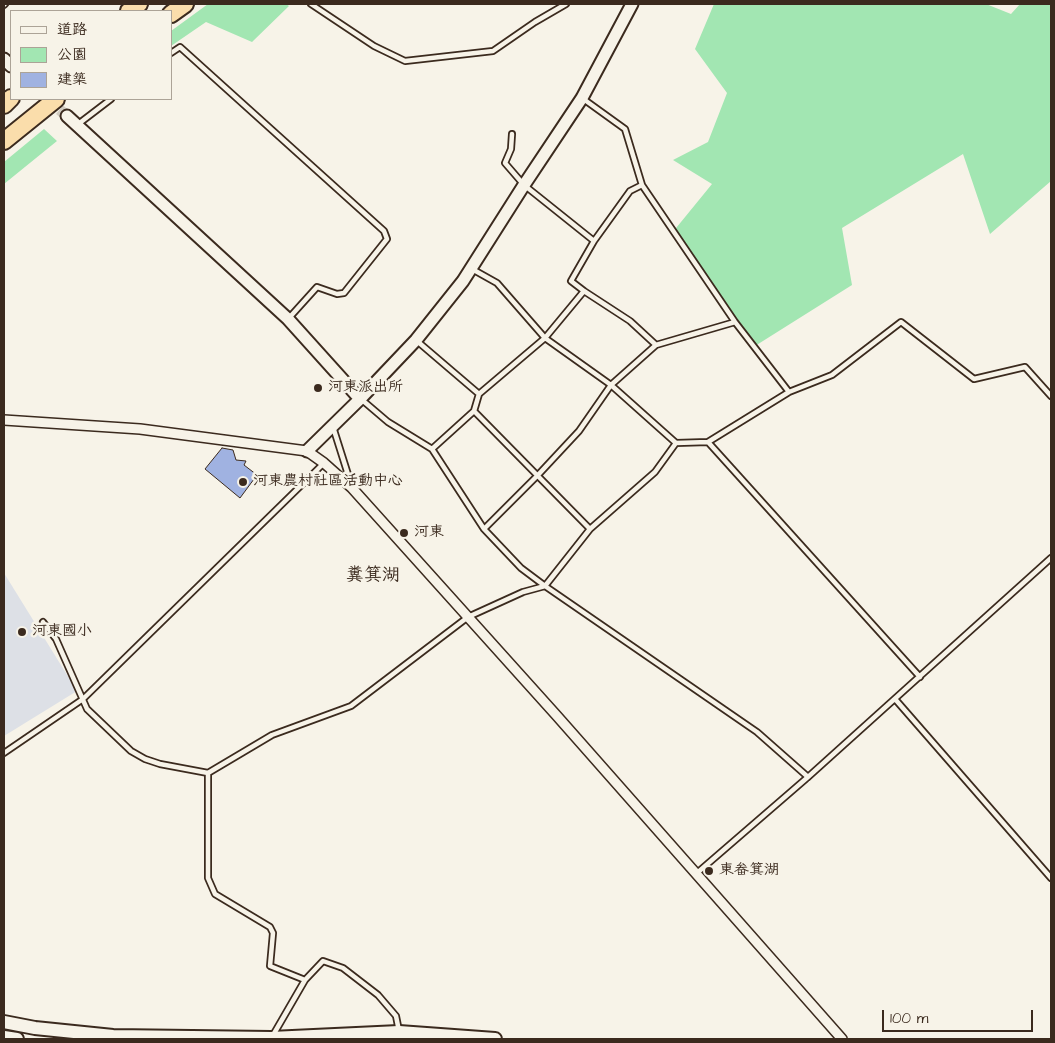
<!DOCTYPE html>
<meta charset="utf-8">
<style>
body{margin:0}
#map{position:relative;width:1055px;height:1043px;overflow:hidden;background:#f7f3e8;font-family:"Architects Daughter","LXGW WenKai TC",sans-serif}
canvas{display:block}
.frame{position:absolute;inset:0;border:5px solid #3b2a1e;pointer-events:none}
.legend{position:absolute;left:10px;top:10px;width:162px;height:90px;box-sizing:border-box;background:#f7f3e8;border:1px solid #aca397;margin:0;padding:6px 9px;list-style:none;font-size:15px;color:#3b2a1e}
.legend li{display:flex;align-items:center;gap:10px;height:25px}
.legend b{width:25px;border:1px solid #aca397}
.scale{position:absolute;left:882px;top:1010px;width:151px;height:22px;box-sizing:border-box;border:2px solid #3b2a1e;border-top:0;padding-left:6px;font-size:15px;line-height:18px;white-space:nowrap;color:#3b2a1e;-webkit-text-stroke:4px #f7f3e8;paint-order:stroke}
</style>
<div id="map">
<canvas width="1055" height="1043"></canvas>
<div class="frame"></div>
<ul class="legend">
<li><b style="height:6px;background:#f7f3e8"></b>道路</li>
<li><b style="height:14px;background:#a2e6b2"></b>公園</li>
<li><b style="height:14px;background:#a0b2e1"></b>建築</li>
</ul>
<div class="scale">100 m</div>
</div>
<script>
const ctx = document.querySelector('canvas').getContext('2d');
ctx.lineJoin = 'round';
function fillPath(path, color) { ctx.fillStyle = color; ctx.fill(path, 'evenodd'); }
const toPath = rows => new Path2D(rows.map(r => 'M' + r).join(''));
function trace(path, color, width, dash) { ctx.strokeStyle = color; ctx.lineWidth = width; ctx.lineCap = dash ? 'butt' : 'round'; ctx.setLineDash(dash || []); ctx.stroke(path); }
function drawText(font, color, halo, rows, align = 'center') {
  ctx.font = font + ' "Architects Daughter","LXGW WenKai TC",sans-serif'; ctx.lineWidth = 5; ctx.setLineDash([]); ctx.textBaseline = 'middle'; ctx.strokeStyle = halo; ctx.fillStyle = color; for (const [text, x, y, turn = 0] of rows) {
    ctx.save(); ctx.translate(x, y); ctx.rotate((+turn || 0) * Math.PI / 180); ctx.textAlign = isNaN(turn) ? turn : align; if (halo) ctx.strokeText(text, 0, 0); ctx.fillText(text, 0, 0); ctx.restore();
  }
}
fillPath(toPath([
 [4,573,77,691,4,736]
]), '#dde0e6');
fillPath(toPath([
 [208,4,286,4,289,6,252,42,206,22,171,46,171,31],
 [714,4,986,4,1011,14,1020,4,1051,4,1051,181,990,234,963,154,842,228,852,285,755,346,735,322,672,233,712,184,673,160,708,142,727,93,695,49],
 [44,129,57,141,4,184,4,162]
]), '#a2e6b2');
const building = toPath([
 [222,448,233,450,236,460,246,461,244,465,257,475,240,498,205,469,222,448]
]);
fillPath(building, '#a0b2e1');
trace(building, '#3b2a1e', 1);
trace(toPath([
 [47,99,67,116]
]), '#d1cbc0', 11, [11, 5.5]);
const service = toPath([
 [311,4,374,46,405,61,493,51,535,22,566,4],
 [4,5,5,4],
 [171,53,180,47,384,231,387,239,344,293,337,294,317,287,289,318],
 [582,98,625,129,642,185,735,322,789,392,832,375,901,322,974,379,1025,367,1051,396],
 [77,125,111,99],
 [512,134,511,149,505,163,524,185,594,241],
 [472,269,497,283,545,338,611,385,676,443,708,442,920,677],
 [584,291,630,321,656,345],
 [417,341,479,394],
 [361,399,388,422,432,449,484,529,521,568,545,586,757,732,808,777],
 [474,411,590,529],
 [333,427,351,484],
 [708,442,789,392],
 [432,449,474,411,479,394,545,338,584,291,571,281,594,241,630,191,642,185],
 [484,529,538,475,579,431,611,385,656,345,735,322],
 [43,622,56,639,87,709,131,751,145,759,160,764,208,773],
 [895,699,1051,878],
 [4,753,83,699,324,463],
 [697,873,808,777,1051,558],
 [399,1031,396,1016,378,995,343,968,323,961,305,980,270,966,273,933,270,927,215,894,208,878,208,773,272,735,351,706,468,617,523,592,545,586,590,529,655,472,676,443],
 [272,1037,305,980]
]);
const minor = toPath([
 [4,420,140,429,307,451,324,463,352,488,557,716,842,1039]
]);
const tertiary = toPath([
 [4,59,11,66],
 [67,116,288,319,360,399],
 [307,451,360,399,416,340,463,281,524,185,582,98,632,4]
]);
const secondary = toPath([
 [4,1022,35,1028,113,1036,271,1038,399,1032,495,1039],
 [4,1037,17,1039]
]);
const motorway = toPath([
 [129,11,139,4],
 [171,14,185,4],
 [4,105,11,98],
 [4,141,56,99]
]);
trace(service, '#3b2a1e', 8);
trace(minor, '#3b2a1e', 12);
trace(tertiary, '#3b2a1e', 15);
trace(secondary, '#3b2a1e', 16);
trace(motorway, '#3b2a1e', 20);
trace(service, '#f7f3e8', 4.5);
trace(minor, '#f7f3e8', 9);
trace(tertiary, '#f7f3e8', 11);
trace(secondary, '#f7f3e8', 12);
trace(motorway, '#faddab', 16);
for (const [x, y, r, color] of [
 [318,388,5,"#3b2a1e"],
 [243,482,5,"#3b2a1e"],
 [404,533,5,"#3b2a1e"],
 [22,632,5,"#3b2a1e"],
 [709,871,5,"#3b2a1e"]
]) { const dot = new Path2D(); dot.arc(x, y, r, 0, 2 * Math.PI); ctx.fillStyle = color; ctx.fill(dot); trace(dot, '#f7f3e8', 2); }
drawText('15px', '#3b2a1e', '#f7f3e8', [
 ["河東派出所",328,388],
 ["河東農村社區活動中心",253,482],
 ["河東",414,533],
 ["河東國小",32,632],
 ["東畚箕湖",719,871]
], 'left');
drawText('18px', '#3b2a1e', '#f7f3e8', [
 ["糞箕湖",373,576]
]);
</script>
